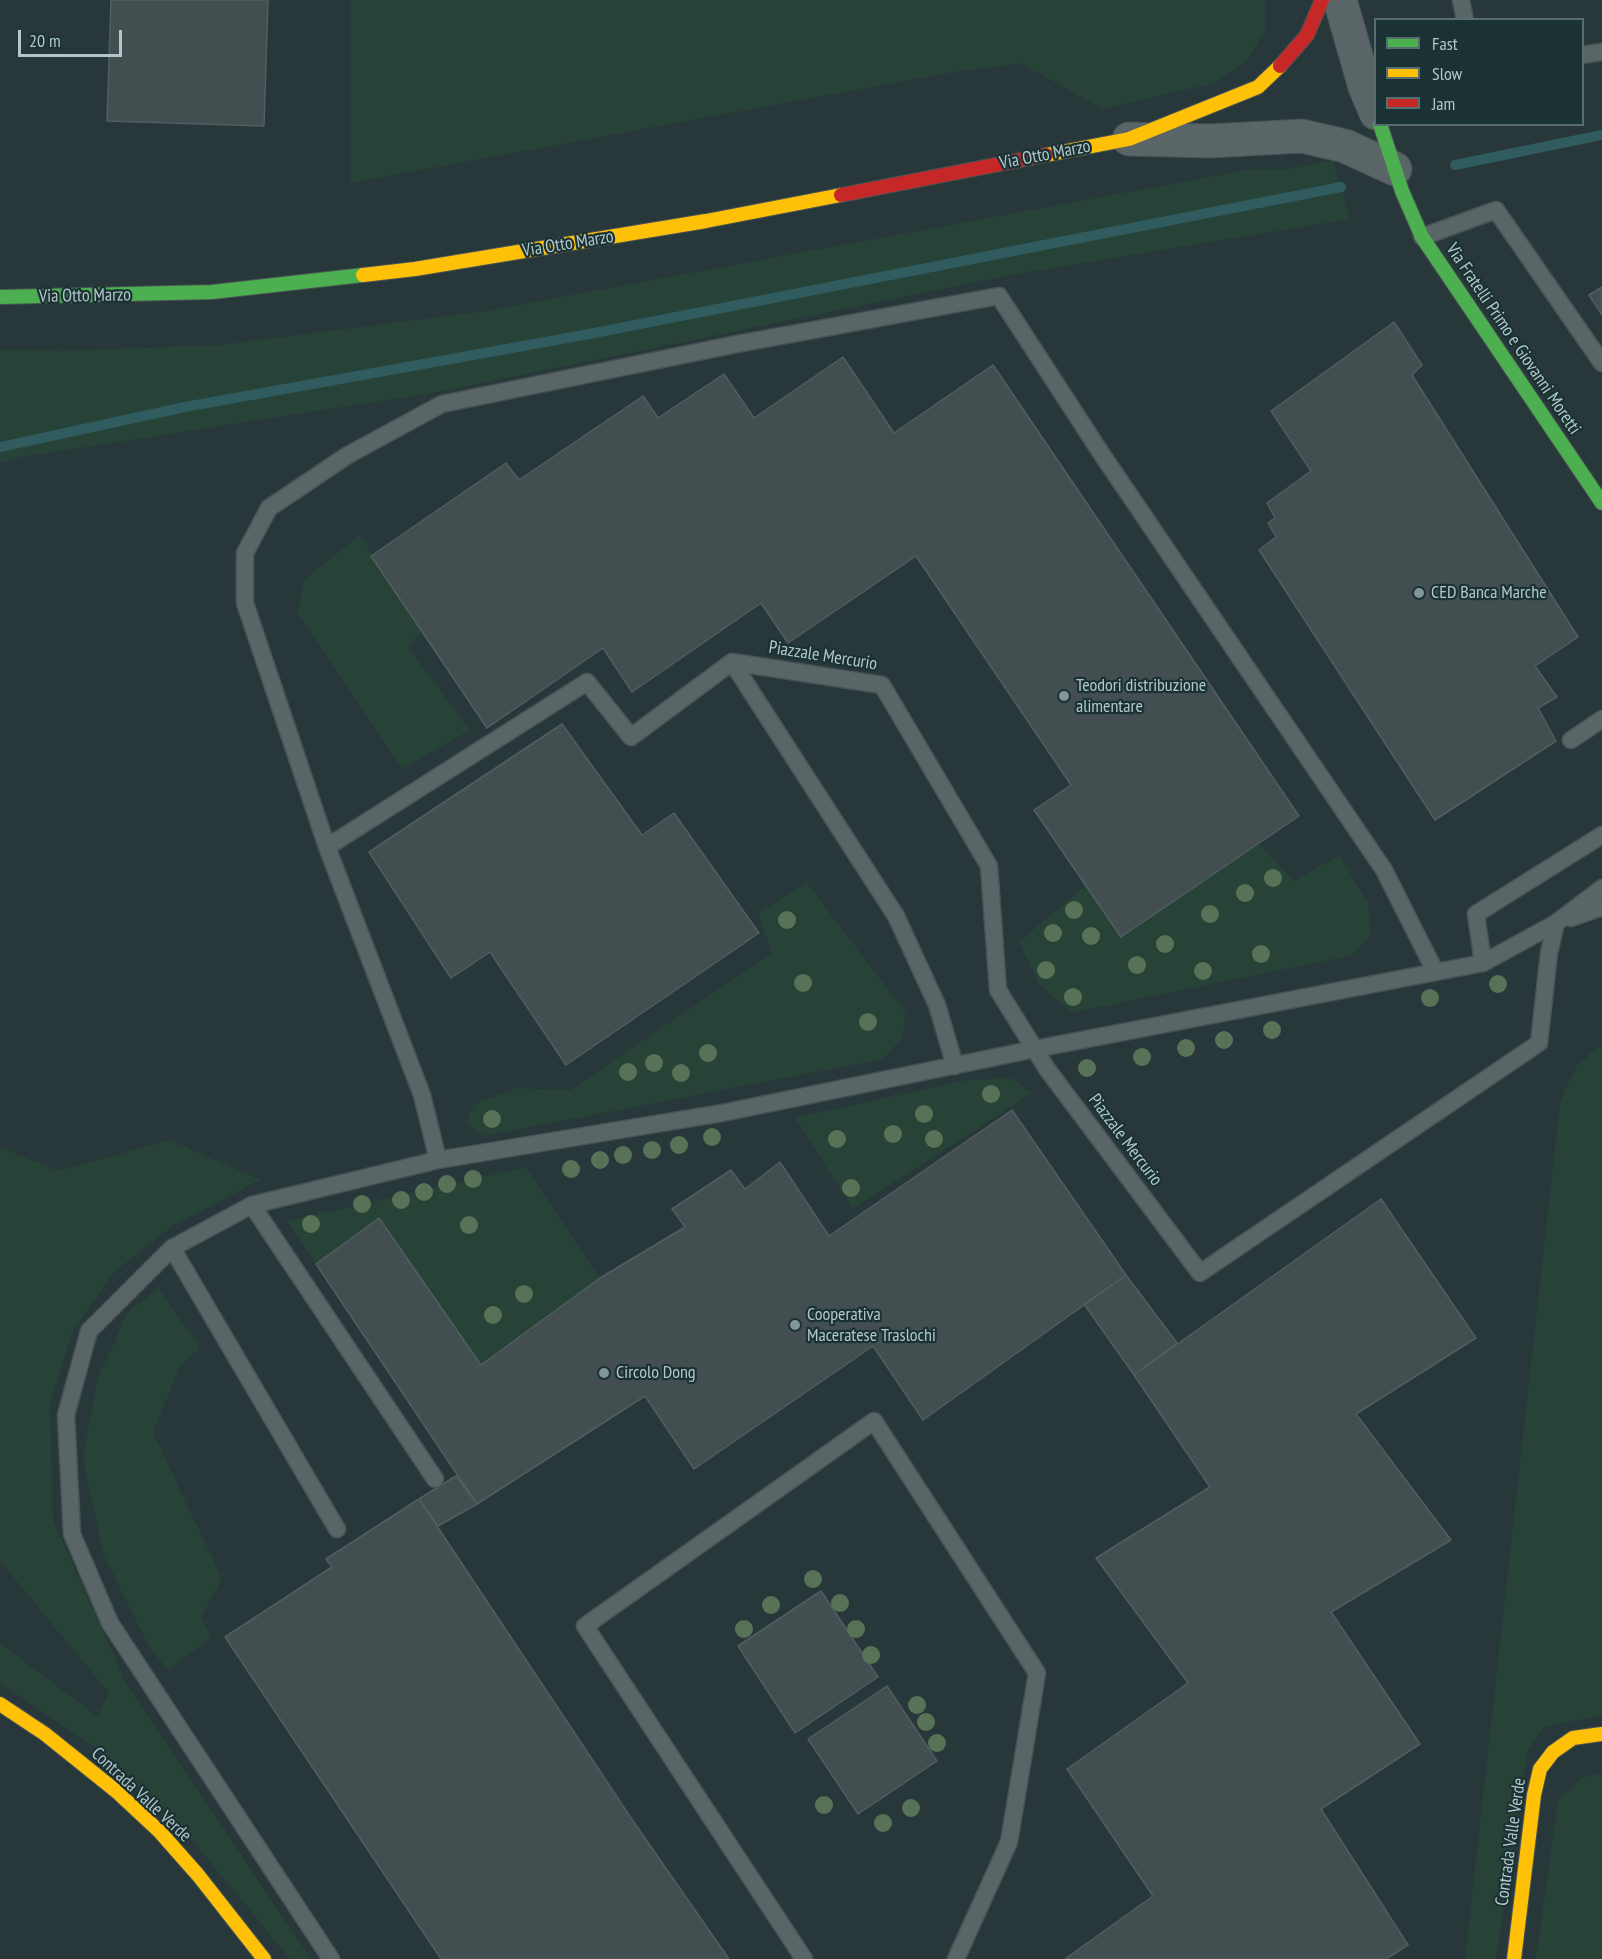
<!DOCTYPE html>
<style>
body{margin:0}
#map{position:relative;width:1602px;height:1959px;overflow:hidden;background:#283739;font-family:"PT Sans Narrow",sans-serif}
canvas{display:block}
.legend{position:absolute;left:1374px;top:18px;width:210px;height:108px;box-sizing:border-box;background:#1b3234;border:2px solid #576e70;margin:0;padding:8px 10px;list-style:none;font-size:18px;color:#b2c7ca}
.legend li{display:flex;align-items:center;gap:12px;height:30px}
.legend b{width:30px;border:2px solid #576e70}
.scale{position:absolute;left:18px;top:30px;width:104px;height:27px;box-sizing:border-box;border:3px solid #b2c7ca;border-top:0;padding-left:8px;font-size:18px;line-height:21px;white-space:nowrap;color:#b2c7ca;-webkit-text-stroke:4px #1b3234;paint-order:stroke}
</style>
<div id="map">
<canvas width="1602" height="1959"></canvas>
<ul class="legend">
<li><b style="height:8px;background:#4caf50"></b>Fast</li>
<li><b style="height:8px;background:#ffc107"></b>Slow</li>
<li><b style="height:8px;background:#c62828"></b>Jam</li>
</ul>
<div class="scale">20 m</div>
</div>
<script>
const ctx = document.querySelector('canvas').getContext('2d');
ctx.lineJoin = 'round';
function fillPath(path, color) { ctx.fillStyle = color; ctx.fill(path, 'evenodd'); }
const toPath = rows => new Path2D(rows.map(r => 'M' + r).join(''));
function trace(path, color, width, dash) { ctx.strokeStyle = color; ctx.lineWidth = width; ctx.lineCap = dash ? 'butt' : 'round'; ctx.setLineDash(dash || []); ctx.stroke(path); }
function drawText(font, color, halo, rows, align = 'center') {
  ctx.font = font + ' "PT Sans Narrow",sans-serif'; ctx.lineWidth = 4.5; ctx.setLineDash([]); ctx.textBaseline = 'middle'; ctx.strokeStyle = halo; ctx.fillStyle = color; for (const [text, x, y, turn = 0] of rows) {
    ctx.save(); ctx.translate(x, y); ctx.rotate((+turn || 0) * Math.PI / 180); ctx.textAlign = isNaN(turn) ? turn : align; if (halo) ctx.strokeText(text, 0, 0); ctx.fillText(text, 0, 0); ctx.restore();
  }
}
fillPath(toPath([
 [350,0,1266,0,1265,30,1248,60,1214,83,1103,109,1020,63,942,74,350,183],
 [1333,161,1350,219,1010,275,439,392,15,458,0,463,0,350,65,351,219,345,480,312,1253,169,1288,169],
 [360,535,422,632,408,647,470,730,402,769,297,613,305,579],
 [1259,844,1294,881,1339,855,1368,903,1371,934,1353,955,1071,1013,1038,983,1019,942,1086,885,1121,937],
 [807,883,906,1013,902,1038,883,1059,483,1136,466,1123,474,1104,516,1088,570,1090,772,953,758,913],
 [1602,1047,1602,1715,1544,1727,1528,1749,1496,1959,1465,1959,1560,1102,1576,1067,1595,1049],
 [1011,1078,1032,1093,853,1209,795,1118,967,1080],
 [170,1140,261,1180,172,1226,113,1273,72,1332,50,1404,53,1520,127,1685,311,1959,290,1959,197,1846,90,1744,0,1683,0,1643,97,1716,109,1693,0,1561,0,1147,58,1171],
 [526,1167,600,1278,481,1365,379,1219,316,1264,287,1221],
 [158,1288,200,1347,180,1367,153,1432,222,1579,201,1617,212,1637,168,1670,149,1647,103,1553,83,1459,97,1380,128,1312],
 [1602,1773,1602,1959,1536,1959,1558,1800,1582,1778]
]), '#274237');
trace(toPath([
 [1455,165,1602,135],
 [0,447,185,407,584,335,1341,187]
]), '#305b5f', 10);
const building = toPath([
 [111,0,268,0,264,126,107,121,111,0],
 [1602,287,1602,315,1589,295,1602,287],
 [1394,322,1422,365,1412,375,1578,637,1535,666,1557,697,1538,708,1556,741,1435,820,1259,550,1276,537,1268,523,1275,518,1267,503,1311,471,1271,411,1394,322],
 [843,357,894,433,993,365,1299,816,1121,937,1034,810,1071,785,916,556,788,643,761,603,632,692,603,648,487,728,371,556,506,463,519,480,643,396,658,418,724,374,754,418,843,357],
 [562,724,642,835,674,813,759,933,566,1065,490,952,451,978,369,852,562,724],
 [1012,1110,1126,1275,923,1420,873,1346,694,1469,645,1396,477,1504,316,1264,379,1218,481,1365,600,1278,685,1227,672,1209,731,1170,745,1189,780,1162,829,1236,1012,1110],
 [1381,1199,1476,1338,1356,1414,1451,1540,1331,1612,1420,1744,1321,1809,1408,1945,1386,1959,1065,1959,1153,1896,1067,1769,1188,1683,1096,1558,1210,1487,1134,1375,1381,1199],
 [1126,1275,1177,1343,1134,1375,1084,1304,1126,1275],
 [456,1476,477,1504,438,1526,419,1499,456,1476],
 [419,1499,633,1821,729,1959,441,1959,225,1637,332,1567,326,1559,419,1499],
 [821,1591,878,1677,795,1733,738,1646,821,1591],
 [887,1686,937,1761,858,1814,808,1739,887,1686]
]);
fillPath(building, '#424e50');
trace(building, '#505f60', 1.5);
const lane = toPath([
 [1461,0,1465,20],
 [1582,55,1602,52],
 [1422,237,1496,210,1602,363],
 [1571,740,1602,719],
 [327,847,587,682,631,737,732,662],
 [1571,918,1602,907],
 [1483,963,1476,914,1602,835],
 [955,1066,937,1005,896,916,732,662,882,685,989,866,998,990,1047,1069,1200,1273,1539,1043,1549,953,1556,923],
 [438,1160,422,1095,327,847,245,603,245,553,269,508,348,455,442,404,737,344,999,296,1101,453,1384,870,1435,971],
 [252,1205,435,1479],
 [172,1248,337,1529],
 [331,1959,110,1623,72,1534,66,1415,89,1331,172,1248,252,1205,438,1160,722,1113,1035,1049,1483,963,1556,923,1602,888],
 [804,1959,585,1626,874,1421,1037,1673,1009,1842,956,1959]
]);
const street = toPath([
 [1340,0,1365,87,1376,113],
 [1129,139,1210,141,1302,136,1345,146,1395,169]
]);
const fast = toPath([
 [1380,124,1402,191,1422,237,1602,503],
 [0,297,212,292,363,275]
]);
const slow = toPath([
 [1046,155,1129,139,1258,87,1280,66],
 [363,275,415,269,706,221,841,195],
 [0,1704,45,1734,116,1791,160,1832,198,1875,264,1959],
 [1514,1959,1534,1795,1540,1769,1553,1752,1573,1738,1602,1734]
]);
const jam = toPath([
 [1280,66,1307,35,1322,0],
 [841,195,1046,155]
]);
trace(lane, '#485354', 19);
trace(street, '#485354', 35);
trace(fast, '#485354', 16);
trace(slow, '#485354', 16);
trace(jam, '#485354', 16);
trace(lane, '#596566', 16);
trace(street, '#596566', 33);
trace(fast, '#4caf50', 14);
trace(slow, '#ffc107', 14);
trace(jam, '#c62828', 14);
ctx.fillStyle = '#577257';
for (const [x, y] of [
 [1273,878],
 [1245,893],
 [1074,910],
 [1210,914],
 [787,920],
 [1053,933],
 [1091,936],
 [1165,944],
 [1261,954],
 [1137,965],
 [1046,970],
 [1203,971],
 [803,983],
 [1498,984],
 [1073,997],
 [1430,998],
 [868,1022],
 [1272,1030],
 [1224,1040],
 [1186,1048],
 [708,1053],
 [1142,1057],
 [654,1063],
 [1087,1068],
 [628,1072],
 [681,1073],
 [991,1094],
 [924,1114],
 [492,1119],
 [893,1134],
 [712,1137],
 [837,1139],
 [934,1139],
 [679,1145],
 [652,1150],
 [623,1155],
 [600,1160],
 [571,1169],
 [473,1179],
 [447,1184],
 [851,1188],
 [424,1192],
 [401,1200],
 [362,1204],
 [311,1224],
 [469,1225],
 [524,1294],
 [493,1315],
 [813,1579],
 [840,1603],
 [771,1605],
 [744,1629],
 [856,1629],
 [871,1655],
 [917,1705],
 [926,1722],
 [937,1743],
 [824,1805],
 [911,1808],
 [883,1823]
]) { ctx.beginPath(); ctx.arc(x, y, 9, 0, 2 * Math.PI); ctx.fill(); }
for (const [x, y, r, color] of [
 [1419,593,6,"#829597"],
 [1064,696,6,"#829597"],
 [795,1325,6,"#829597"],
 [604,1373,6,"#829597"]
]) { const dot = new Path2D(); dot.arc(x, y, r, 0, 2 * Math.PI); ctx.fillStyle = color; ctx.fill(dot); trace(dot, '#1b3234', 2); }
drawText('18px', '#b2c7ca', '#1b3234', [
 ["Via Otto Marzo",1045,155,-11],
 ["Via Otto Marzo",568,244,-9],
 ["Via Otto Marzo",85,296,-1],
 ["Via Fratelli Primo e Giovanni Moretti",1513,339,56],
 ["Piazzale Mercurio",823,656,9],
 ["Piazzale Mercurio",1125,1140,53],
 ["Contrada Valle Verde",141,1795,43],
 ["Contrada Valle Verde",1511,1842,-82]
]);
drawText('18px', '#b2c7ca', '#1b3234', [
 ["CED Banca Marche",1431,593],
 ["Teodori distribuzione",1076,686],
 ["alimentare",1076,707],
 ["Cooperativa",807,1315],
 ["Maceratese Traslochi",807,1336],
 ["Circolo Dong",616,1373]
], 'left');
</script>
